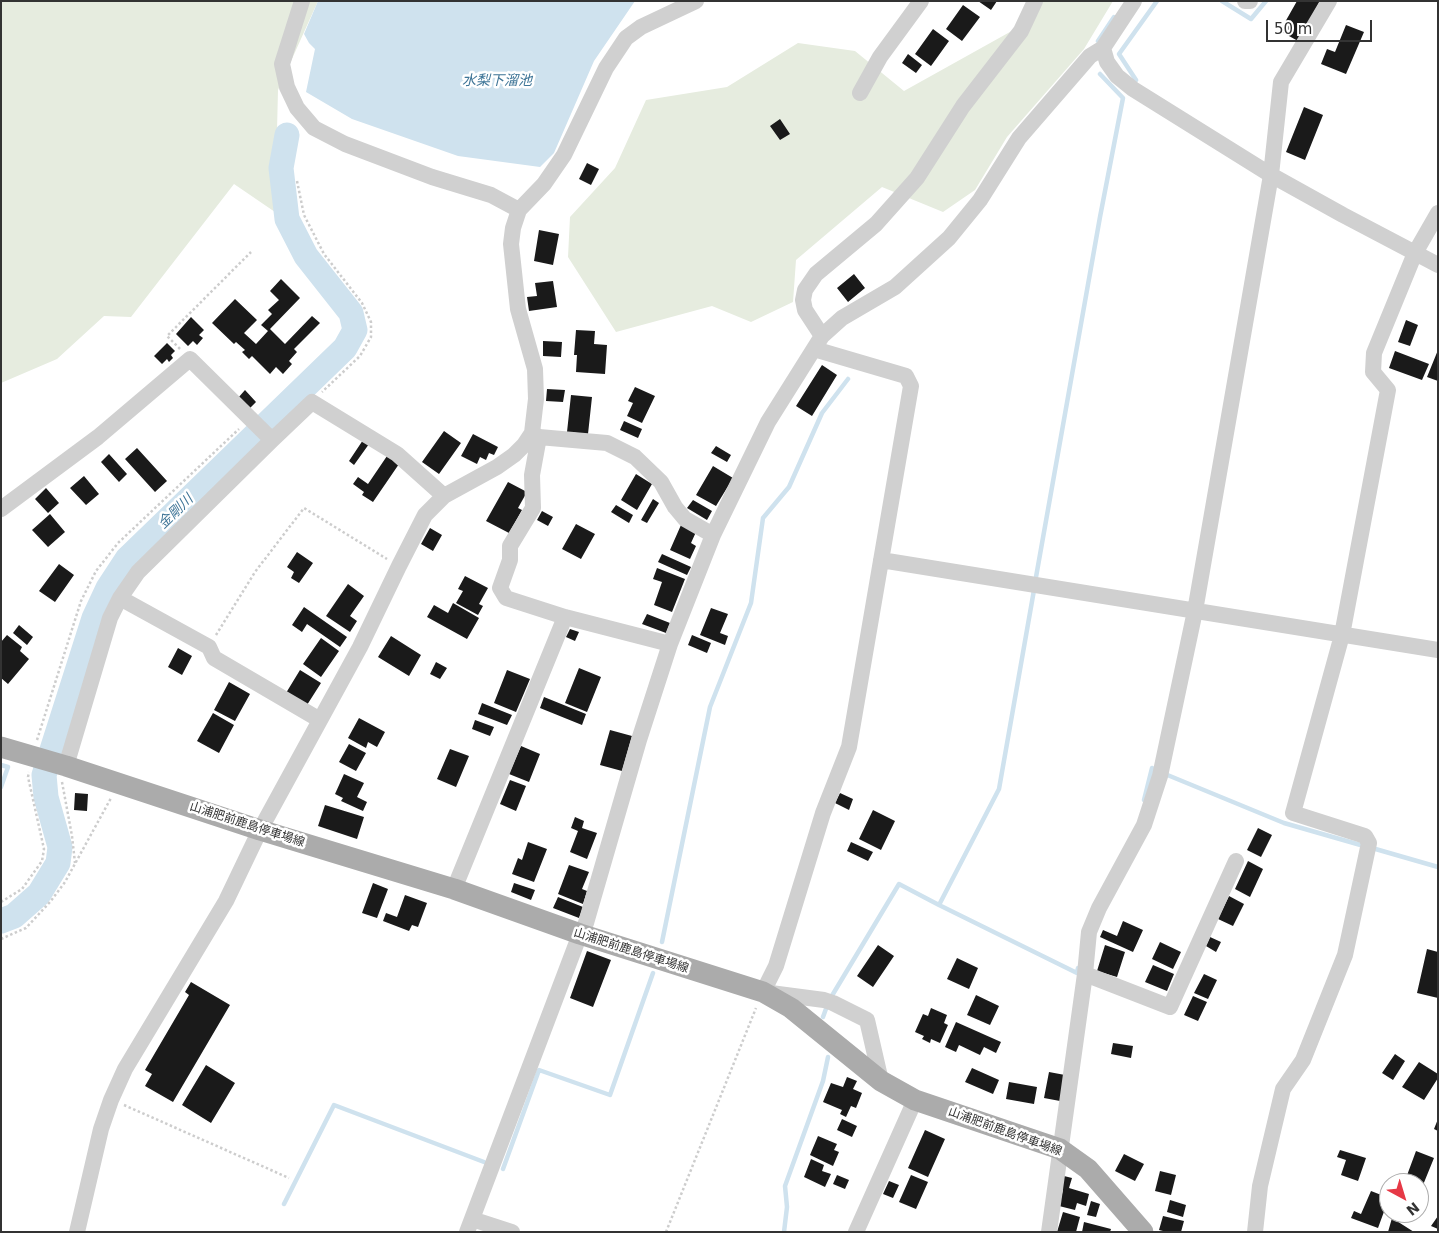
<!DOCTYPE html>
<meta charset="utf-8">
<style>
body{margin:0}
#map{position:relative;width:1439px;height:1233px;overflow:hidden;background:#fff;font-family:"DejaVu Sans",sans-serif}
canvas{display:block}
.frame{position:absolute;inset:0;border:2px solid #333;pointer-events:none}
.north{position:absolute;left:1379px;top:1173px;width:50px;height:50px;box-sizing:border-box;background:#fff;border:1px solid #adadad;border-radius:50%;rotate:141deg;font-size:14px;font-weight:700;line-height:20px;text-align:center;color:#333}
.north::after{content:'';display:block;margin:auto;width:18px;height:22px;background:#e63946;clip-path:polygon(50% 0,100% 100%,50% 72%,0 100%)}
.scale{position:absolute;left:1266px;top:20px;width:106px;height:22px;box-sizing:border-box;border:2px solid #333;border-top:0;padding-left:6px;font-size:15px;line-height:18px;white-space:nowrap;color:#333;-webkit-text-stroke:4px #fff;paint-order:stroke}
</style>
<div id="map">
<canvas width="1439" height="1233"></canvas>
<div class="frame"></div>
<div class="north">N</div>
<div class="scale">50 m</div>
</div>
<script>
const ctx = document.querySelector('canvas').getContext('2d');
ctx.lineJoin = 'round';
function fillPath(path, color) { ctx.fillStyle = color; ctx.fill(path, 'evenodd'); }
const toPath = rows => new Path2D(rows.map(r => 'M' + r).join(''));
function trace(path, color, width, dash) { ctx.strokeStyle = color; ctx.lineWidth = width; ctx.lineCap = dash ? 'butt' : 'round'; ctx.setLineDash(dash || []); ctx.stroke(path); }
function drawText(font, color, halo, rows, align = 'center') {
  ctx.font = font + ' "DejaVu Sans","Noto Sans JP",sans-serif'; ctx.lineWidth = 5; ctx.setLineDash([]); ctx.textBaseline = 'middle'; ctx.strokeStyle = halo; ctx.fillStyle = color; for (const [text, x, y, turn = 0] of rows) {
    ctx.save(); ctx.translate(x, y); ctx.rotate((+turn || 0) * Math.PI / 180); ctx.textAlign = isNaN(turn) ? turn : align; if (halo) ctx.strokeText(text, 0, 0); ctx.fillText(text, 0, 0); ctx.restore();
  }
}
fillPath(toPath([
 [1,1,318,1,278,90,275,212,234,184,131,317,104,316,57,359,1,383],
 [1041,1,1113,1,1084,49,1007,137,975,190,943,212,882,187,796,260,793,302,751,322,712,306,616,332,568,257,570,217,615,168,646,100,727,87,798,43,855,51,904,91,1035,18]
]), '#e6ecdf');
fillPath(toPath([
 [318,1,635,1,594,61,554,153,540,167,458,156,352,119,306,92,315,49,309,43,304,34]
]), '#cfe2ee');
trace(toPath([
 [1222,1,1251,19,1266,1],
 [1098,41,1114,17],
 [1136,80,1119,54,1157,1],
 [1036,577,1100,217,1123,98,1100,74],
 [1,765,8,767,1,787],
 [1165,774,1284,823,1364,846],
 [1144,800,1152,768,1158,771],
 [1372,848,1438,867],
 [939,905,1077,973,1078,968],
 [662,942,710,707,751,603,763,518,789,487,822,413,848,379],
 [830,999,899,884,939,905,999,789,1034,590],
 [823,1017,827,1006],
 [503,1169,539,1070,610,1095,653,973],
 [284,1204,334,1105,484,1162],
 [784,1232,787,1207,785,1186,823,1081,828,1057]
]), '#cfe2ee', 4.5);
trace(toPath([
 [1,921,14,916,39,894,58,863,60,847,46,797,44,775,94,618,108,588,127,559,345,348,355,330,351,313,306,256,287,219,281,168,287,135]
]), '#cfe2ee', 25);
fillPath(toPath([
 [978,1,997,1,991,10],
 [1297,1,1320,1,1298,41,1280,31],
 [963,5,980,17,962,41,946,29],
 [1346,25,1364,32,1346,74,1321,64,1327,49,1335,52],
 [933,29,949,41,931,66,915,54],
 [908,54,922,65,916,73,902,63],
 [1304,107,1323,115,1305,160,1286,152],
 [780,119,790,134,780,140,770,126],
 [587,163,599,169,591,185,579,179],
 [539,230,559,234,553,265,534,261],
 [854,274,865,288,848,302,837,288],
 [281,279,300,298,270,329,285,344,312,316,320,323,294,349,297,352,289,361,292,364,283,374,276,367,270,374,252,356,249,359,242,352,245,350,236,342,234,344,212,323,235,299,257,320,244,333,256,344,268,331,261,325,272,314,268,310,279,300,270,291],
 [553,281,557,307,529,311,527,297,537,296,535,283],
 [191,317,204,330,199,335,203,338,197,345,193,341,188,346,176,334],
 [1406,320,1418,325,1410,346,1398,342],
 [576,330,595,331,594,344,607,345,605,374,576,372,577,355,574,355],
 [543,341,562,342,561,357,543,356],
 [167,343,175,351,171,355,173,358,169,362,167,359,162,364,154,356],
 [1438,350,1438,381,1427,377],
 [1395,351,1429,364,1422,380,1389,368],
 [822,365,837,375,812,416,796,406],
 [635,387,655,396,642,423,627,416,633,403,628,401],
 [547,389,565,390,563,402,546,401],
 [245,390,256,402,249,409,238,398],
 [571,395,592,397,588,434,567,432],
 [624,421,642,429,638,438,620,430],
 [444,431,461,443,439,474,422,462],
 [473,434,498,447,494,455,489,453,486,460,480,457,477,464,461,456],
 [363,440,369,444,354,465,349,461],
 [716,446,731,455,727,462,711,453],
 [137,448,167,481,155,492,125,459],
 [109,454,127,474,119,482,101,462],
 [387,456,399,464,373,502,362,495,364,492,353,484,358,477,368,484],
 [713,466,733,478,716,506,696,495],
 [636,474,652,484,637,510,621,500],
 [84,476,99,494,86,505,70,488],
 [508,482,527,492,518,508,522,510,509,533,486,521],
 [46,488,59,503,48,513,35,499],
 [653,499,659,503,647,523,641,520],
 [693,500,712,511,707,520,687,508],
 [616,505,633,515,629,523,611,512],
 [542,511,553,517,548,526,537,520],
 [50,514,65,532,48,547,32,530],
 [576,524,595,534,581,559,562,549],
 [681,525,696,532,691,543,696,546,690,559,670,550],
 [430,528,442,535,433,551,421,544],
 [297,552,313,563,299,583,291,578,294,572,287,567],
 [662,554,691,567,687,575,658,562],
 [59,564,74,575,55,602,39,591],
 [657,568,685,579,672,612,654,605,662,582,653,579],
 [465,576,488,588,479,604,483,606,478,615,456,603,463,591,458,589],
 [348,584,364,596,350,616,357,621,350,632,326,616],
 [453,603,479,618,467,639,427,617,434,605,448,613],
 [304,607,347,637,340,647,307,624,302,632,292,625],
 [711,608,728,614,720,633,728,636,725,645,700,635],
 [647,614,670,623,666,633,642,624],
 [19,625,33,637,27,645,13,633],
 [570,629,579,632,575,641,566,637],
 [7,635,22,647,20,651,29,659,8,684,1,678,1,642],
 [692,635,711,643,707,653,688,645],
 [391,636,421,655,409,676,378,657],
 [321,638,339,651,321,677,303,664],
 [178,648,192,656,182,675,168,667],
 [436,662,447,668,440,679,430,674],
 [579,668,601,677,587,712,565,703],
 [300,670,321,683,307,705,286,693],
 [507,670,530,679,516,712,494,703],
 [229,682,250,694,235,721,214,710],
 [544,697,586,714,582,725,540,708],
 [482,703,512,715,507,725,478,714],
 [213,713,234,725,219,753,197,741],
 [359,718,385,732,377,747,368,742,366,748,348,738],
 [475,720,494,727,490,736,472,729],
 [610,730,632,736,622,771,600,765],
 [349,744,366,753,356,771,339,762],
 [521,746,540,754,529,782,509,774],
 [450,749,469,756,456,787,437,779],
 [344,774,364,783,357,797,367,802,363,811,341,801,343,798,335,794],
 [510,780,526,786,516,811,500,804],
 [75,793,88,794,87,811,74,810],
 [840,793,853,799,849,810,835,803],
 [325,805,364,817,357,839,318,826],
 [873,810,895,821,881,850,859,839],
 [575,817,584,821,582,828,597,833,587,859,570,852,578,831,571,828],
 [1258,828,1272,835,1261,857,1247,850],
 [528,842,547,849,534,882,512,874,518,858,522,860],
 [851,842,873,852,868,861,847,851],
 [1248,861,1263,869,1250,897,1235,889],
 [569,865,589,872,582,889,587,891,583,904,558,894],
 [373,883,388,889,377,918,362,913],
 [514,883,535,890,531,900,511,892],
 [405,895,427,903,418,927,412,925,409,931,383,921,386,913,397,917],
 [1229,896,1244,904,1233,926,1218,919],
 [558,897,583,907,579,918,553,908],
 [1123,921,1143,930,1133,952,1100,937,1103,930,1117,936],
 [1210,937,1221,942,1216,952,1206,946],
 [1160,942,1181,952,1173,969,1152,959],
 [878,945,894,956,873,987,857,976],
 [1105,945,1125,952,1117,977,1097,971],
 [1427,949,1438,952,1438,998,1417,993],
 [587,951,611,960,593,1007,570,998],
 [957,958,978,968,969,989,947,979],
 [1153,965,1174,974,1167,991,1145,982],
 [1204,974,1217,980,1208,999,1194,993],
 [191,982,230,1005,173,1102,145,1086,152,1074,145,1070,189,995,185,992],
 [976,995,999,1006,990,1025,967,1015],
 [1193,996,1207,1002,1198,1021,1184,1015],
 [931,1008,947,1015,944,1023,948,1025,940,1043,931,1039,930,1043,922,1039,924,1036,915,1032,923,1014,928,1016],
 [956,1022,1001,1042,996,1053,984,1047,980,1055,959,1045,956,1052,945,1047],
 [1113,1043,1133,1046,1131,1058,1111,1054],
 [1395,1054,1405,1061,1393,1080,1382,1073],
 [1419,1062,1438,1074,1438,1078,1424,1100,1402,1087],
 [206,1065,235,1083,211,1123,182,1105],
 [972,1068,999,1080,993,1094,965,1082],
 [1049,1072,1065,1075,1060,1101,1044,1098],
 [847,1077,857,1081,853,1089,862,1093,856,1108,851,1106,846,1117,840,1114,842,1110,823,1102,831,1083,843,1087],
 [1009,1082,1037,1087,1034,1104,1006,1099],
 [842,1119,857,1126,852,1137,837,1130],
 [1438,1119,1438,1131,1434,1129],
 [925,1130,945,1139,928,1177,908,1168],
 [818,1136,837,1144,834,1150,839,1152,833,1166,810,1155],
 [1340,1150,1366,1158,1358,1181,1341,1175,1346,1160,1337,1157],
 [1416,1151,1434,1158,1423,1185,1406,1178],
 [1124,1154,1144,1164,1135,1181,1115,1171],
 [811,1159,824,1165,822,1171,831,1174,825,1187,804,1177],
 [1160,1171,1176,1175,1171,1195,1155,1191],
 [837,1175,849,1180,845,1189,833,1184],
 [911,1175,928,1182,916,1209,899,1202],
 [1064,1176,1072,1178,1069,1188,1089,1194,1086,1206,1077,1203,1075,1210,1059,1206,1063,1190,1061,1190],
 [889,1181,899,1185,893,1198,883,1194],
 [1419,1190,1426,1193,1419,1210],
 [1371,1191,1389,1198,1378,1228,1351,1218,1354,1211,1361,1214],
 [1170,1200,1186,1205,1183,1217,1167,1212],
 [1091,1201,1100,1204,1096,1217,1087,1215],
 [1063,1212,1080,1217,1076,1232,1057,1232],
 [1163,1216,1184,1221,1181,1232,1167,1232,1159,1230],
 [1438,1216,1438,1229,1431,1226],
 [1392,1218,1414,1232,1388,1232],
 [1084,1222,1111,1229,1110,1232,1082,1232]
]), '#1a1a1a');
trace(toPath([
 [297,181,304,215,324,254,362,303,371,322,371,337,360,356,322,392],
 [180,349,167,336,251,252],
 [216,635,255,572,304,508,387,559],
 [37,740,81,601,96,571,118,543,239,429],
 [62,782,72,836,75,863],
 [1,902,22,889,42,861,44,849,28,777,29,772],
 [1,939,26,928,50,902,65,882,111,798],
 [124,1105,289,1178],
 [666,1232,756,1008]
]), '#cdcdcd', 2.5, [2.5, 2.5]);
trace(toPath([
 [302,1,282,64,287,87,297,108,314,128,345,144,432,177,491,195,519,210],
 [1245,1,1250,1],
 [1103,48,1107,62,1117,76,1133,89,1271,175,1343,215,1438,265],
 [860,93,880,57,921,1],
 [822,336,805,310,803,300,805,290,816,274,876,224,917,178,963,106,1021,31,1035,1],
 [814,349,906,376,911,386,849,747,823,813,776,966,763,992,824,1000,833,1003,867,1020,881,1081],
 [532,433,539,437,532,475,533,508,510,546,510,560,500,588,506,598,565,617,670,644],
 [539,437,607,443,635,457,661,482,675,507,685,519,713,535],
 [1,509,98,437,190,359,272,440],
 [881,560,1438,650],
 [120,598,209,647,214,658,320,720],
 [66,766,110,618,120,598,138,572,272,440,312,402,397,454,444,496],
 [454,889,565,617],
 [1085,974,1170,1007,1236,861],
 [472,1219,512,1232],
 [77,1232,101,1129,111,1100,125,1069,226,901,260,830,360,647,399,566,425,515,444,496,497,467,514,455,524,445,532,433,536,399,535,369,518,309,511,244,513,228,519,210,544,184,564,155,606,68,626,38,641,27,696,1],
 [467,1232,580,934,586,923,639,740,670,644,713,535,768,422,822,336,842,318,895,287,949,238,980,200,1019,138,1090,56,1103,48,1134,1],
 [856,1232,915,1100],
 [1049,1232,1085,974,1089,932,1099,908,1144,825,1160,776,1195,611,1271,175,1281,82,1329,1],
 [1255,1232,1260,1186,1283,1089,1303,1060,1345,955,1369,843,1365,836,1293,813,1342,635,1388,390,1373,372,1374,353,1415,253,1438,213]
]), '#d0d0d0', 16);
trace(toPath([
 [1,747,66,766,260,830,454,889,580,934,763,992,791,1008,881,1081,915,1100,1060,1149,1088,1169,1143,1232]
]), '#ababab', 21);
drawText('12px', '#333', '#fff', [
 ["山浦肥前鹿島停車場線",247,825,18],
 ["山浦肥前鹿島停車場線",631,951,18],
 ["山浦肥前鹿島停車場線",1005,1132,20]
]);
drawText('italic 14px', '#3f7597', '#fff', [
 ["水梨下溜池",497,81],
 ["金剛川",176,512,-44]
]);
</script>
